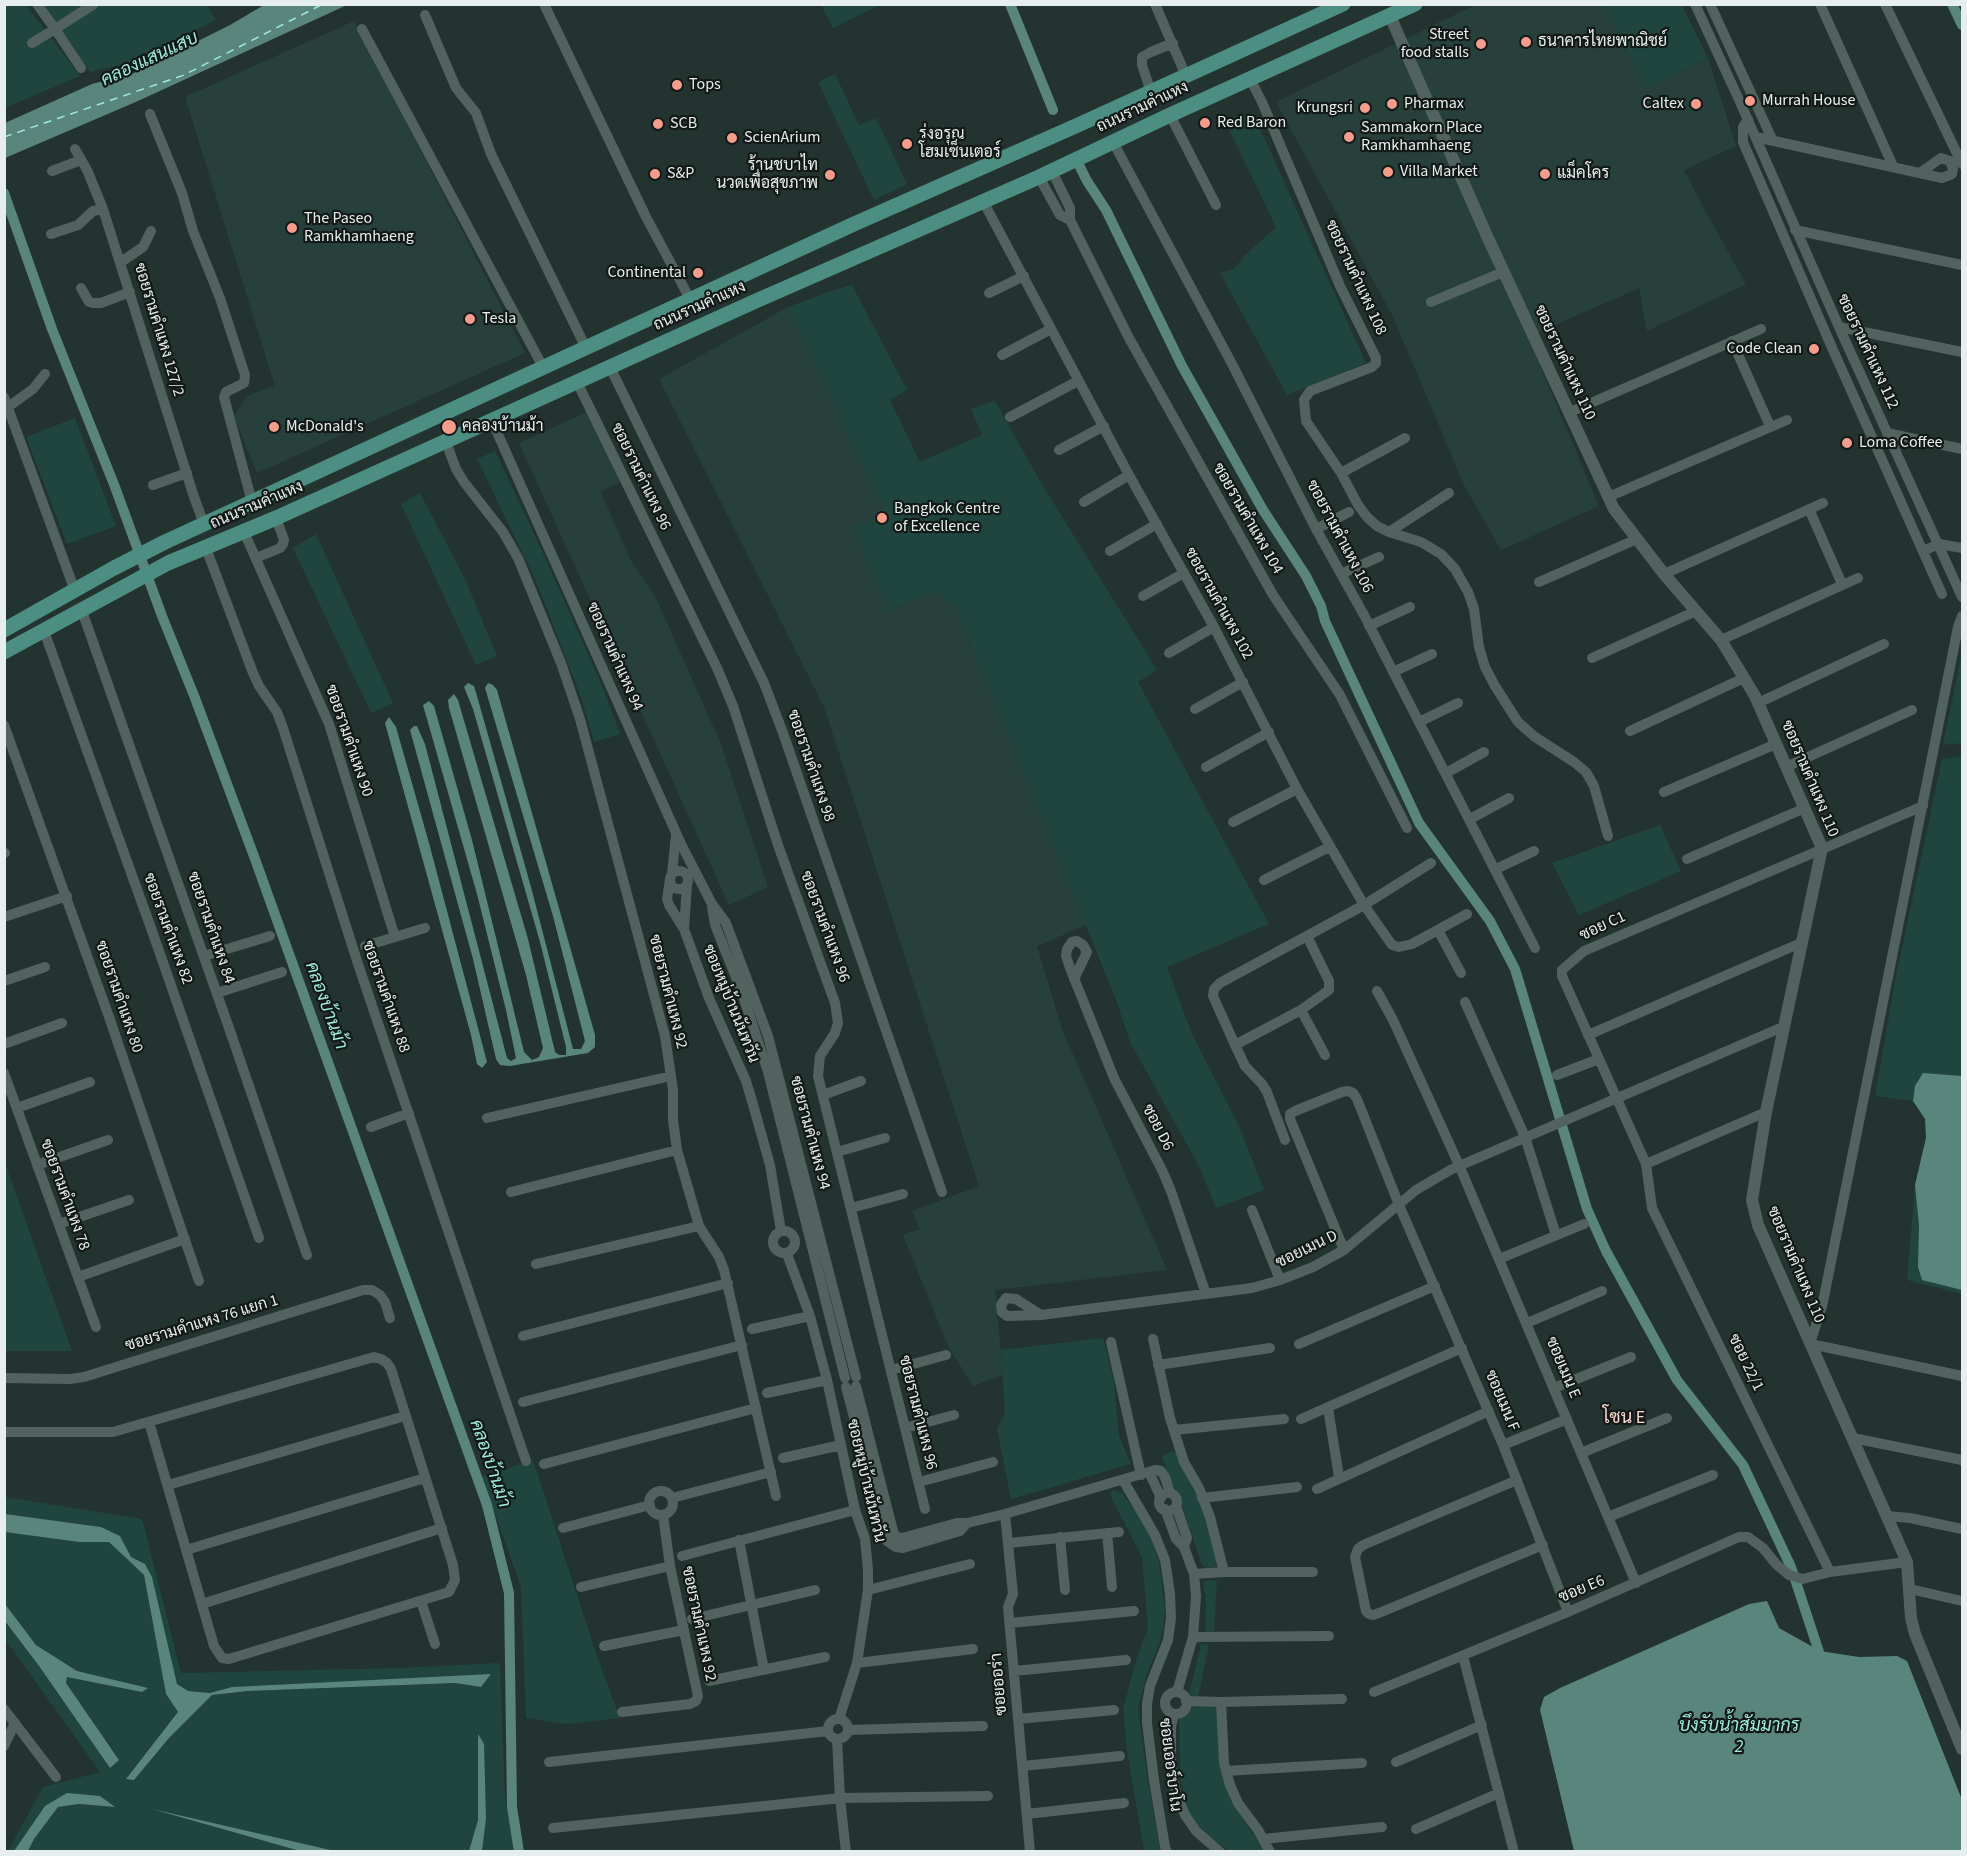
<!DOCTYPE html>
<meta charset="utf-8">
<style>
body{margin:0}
#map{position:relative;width:1967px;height:1856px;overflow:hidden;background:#233330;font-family:"Source Sans 3",sans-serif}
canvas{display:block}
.frame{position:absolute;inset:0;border:6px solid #e6efed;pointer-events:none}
</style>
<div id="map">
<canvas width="1967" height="1856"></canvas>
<div class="frame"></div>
</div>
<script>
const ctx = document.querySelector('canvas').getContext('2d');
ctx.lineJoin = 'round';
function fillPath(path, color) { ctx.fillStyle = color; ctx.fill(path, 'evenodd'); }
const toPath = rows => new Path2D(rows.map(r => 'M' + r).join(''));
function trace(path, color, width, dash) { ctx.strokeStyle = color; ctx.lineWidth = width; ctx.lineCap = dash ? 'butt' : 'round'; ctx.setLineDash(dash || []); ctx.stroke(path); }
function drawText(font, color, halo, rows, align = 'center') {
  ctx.font = font + ' "Source Sans 3",Sarabun,sans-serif'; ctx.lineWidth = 4.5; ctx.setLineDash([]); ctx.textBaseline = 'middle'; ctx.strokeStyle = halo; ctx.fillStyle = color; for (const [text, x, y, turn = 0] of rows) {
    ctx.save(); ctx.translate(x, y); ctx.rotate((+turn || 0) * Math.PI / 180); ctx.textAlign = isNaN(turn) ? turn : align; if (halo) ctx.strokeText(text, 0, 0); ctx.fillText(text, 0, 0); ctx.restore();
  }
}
fillPath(toPath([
 [1475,5,1605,5,1646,88,1708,58,1736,146,1684,170,1707,214,1746,284,1647,331,1639,288,1528,337,1599,506,1501,550,1465,487,1392,315,1276,102],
 [354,21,525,353,257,473,234,416,247,396,275,386,185,97],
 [788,307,886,512,890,612,925,595,938,592,956,608,1086,925,1037,946,1062,1029,1167,1270,995,1290,1003,1375,973,1386,948,1346,903,1235,920,1229,912,1211,979,1186,824,707,659,379],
 [596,408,629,477,601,492,631,561,656,598,721,744,768,887,729,905,519,443]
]), '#28403b');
fillPath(toPath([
 [5,5,26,5,80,76,5,108],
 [44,5,207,5,216,20,129,63,90,72],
 [821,5,880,5,833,28],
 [1605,5,1682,5,1708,58,1646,88],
 [835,74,859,125,876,118,907,184,874,200,818,82],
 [1253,113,1366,363,1287,395,1220,273,1234,269,1245,255,1276,227,1224,119],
 [852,285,907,390,890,400,920,462,982,435,971,409,995,401,1040,481,1157,670,1138,682,1269,924,1167,967,1192,1034,1239,1126,1264,1190,1216,1208,1200,1168,1130,1042,1115,997,956,608,938,593,925,595,889,612,853,528,885,512,788,307,837,289],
 [75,418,116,526,67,544,26,437],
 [495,451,543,553,603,688,620,734,594,742,582,700,536,581,477,459],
 [420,493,465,579,497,656,476,665,401,504],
 [316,534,393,703,371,713,293,548],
 [1962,652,1962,743,1943,745],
 [1962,756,1962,1294,1907,1280,1915,1185,1926,1138,1925,1119,1913,1101,1875,1096,1895,981,1942,759],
 [1660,825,1681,871,1579,915,1552,863],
 [4,1163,5,1163,72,1351,5,1351],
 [1103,1338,1114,1382,1119,1436,1131,1464,1011,1499,997,1429,1005,1413,1001,1350],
 [1172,1451,1178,1454,1208,1522,1217,1561,1216,1567,1206,1568,1202,1565,1181,1502,1169,1477,1162,1456],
 [533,1460,597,1656,620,1718,566,1724,526,1718,521,1587,482,1477],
 [1112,1490,1122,1493,1135,1510,1152,1540,1159,1561,1165,1609,1163,1630,1158,1647,1147,1674,1138,1707,1146,1767,1160,1851,1144,1850,1127,1751,1123,1709,1136,1660,1148,1628,1142,1557,1111,1497,1110,1494],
 [5,1497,142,1519,181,1673,399,1668,500,1663,505,1795,514,1851,482,1851,486,1819,478,1736,478,1820,469,1851,335,1851,169,1813,301,1851,28,1851,34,1839,58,1807,79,1804,113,1807,100,1796,45,1806,14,1851,8,1851,43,1787,100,1772,5,1639,5,1621,39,1666,110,1768,119,1759,65,1683,67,1677,147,1688,77,1671,36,1645,5,1604,5,1532,79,1542,109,1542,144,1575,166,1694,178,1712,127,1778,134,1780,169,1738,212,1695,248,1691,455,1683,481,1687,490,1675,232,1687,210,1693,187,1691,177,1684,152,1577,145,1564,131,1557,120,1536,101,1527,5,1514],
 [1203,1581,1217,1581,1214,1632,1205,1631,1206,1601],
 [1201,1644,1209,1645,1198,1697,1189,1695],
 [1195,1704,1218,1706,1218,1753,1231,1800,1264,1851,1229,1851,1203,1832,1189,1815,1180,1777,1179,1718,1189,1711]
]), '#1f453e');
fillPath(toPath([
 [264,5,347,5,138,101,5,158,5,123,92,84,134,73,230,25],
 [468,683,474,686,477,696,531,887,573,1049,581,1049,585,1041,553,916,485,688,488,683,493,685,497,690,595,1035,595,1047,588,1053,510,1066,500,1065,496,1059,473,959,410,730,414,726,417,726,425,744,507,1058,511,1061,516,1058,506,1010,477,894,423,705,429,701,434,706,472,840,524,1052,532,1060,539,1057,543,1048,526,975,449,708,448,700,454,694,458,700,528,939,555,1052,559,1055,566,1055,566,1047,540,942,473,709,464,687],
 [389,717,396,727,429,843,487,1062,482,1068,477,1064,471,1035,385,723],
 [1923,1073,1962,1076,1962,1290,1922,1280,1918,1267,1919,1225,1915,1185,1926,1138,1925,1119,1913,1101,1915,1086],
 [5,1514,101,1527,120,1536,131,1557,145,1564,152,1577,177,1684,188,1691,210,1693,232,1687,491,1674,481,1687,455,1683,248,1691,212,1695,169,1738,134,1780,126,1779,178,1712,166,1694,144,1575,109,1542,79,1542,5,1532],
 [1767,1601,1779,1628,1820,1651,1859,1657,1897,1656,1907,1661,1962,1800,1962,1851,1574,1851,1540,1710,1544,1697,1560,1688,1749,1604],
 [5,1604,36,1645,77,1671,148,1688,142,1692,67,1677,66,1683,119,1760,110,1768,39,1666,5,1621],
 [478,1734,484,1744,486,1819,482,1851,469,1851,478,1820],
 [67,1793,100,1796,115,1807,79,1804,58,1807,34,1839,28,1851,14,1851,45,1806],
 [152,1809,335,1851,300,1851]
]), '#5a857d');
trace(toPath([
 [1010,4,1053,110],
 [1952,4,1962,25],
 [1077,161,1087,181,1106,210,1182,366,1263,510,1306,576,1321,606,1325,621,1419,823,1490,921,1515,969,1587,1209,1606,1251,1677,1380,1743,1465,1791,1567,1820,1655,1817,1661],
 [4,193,52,329,115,487,162,616,195,698,255,859,487,1505,509,1593,512,1807,519,1852]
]), '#5a857d', 10);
trace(toPath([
 [4,137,184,75,323,4]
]), '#9eebdd', 1.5, [8, 6]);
trace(toPath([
 [37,4,55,29,94,4],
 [544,4,646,217,690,299],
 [1155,4,1186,76],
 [1695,4,1740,102,1839,327,1962,597],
 [1710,4,1773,141],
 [1820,4,1893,166],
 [1885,4,1962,164],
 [425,15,456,88,476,113,491,154,586,348],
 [362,29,543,367],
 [32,43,55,29,81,68],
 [1250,79,1262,102,1340,286,1376,358,1376,363,1372,367,1310,391,1304,400,1306,421,1341,473,1358,505,1367,517,1377,526,1389,532,1421,542,1441,554,1455,569,1468,592,1474,609,1479,647,1485,667,1495,686,1518,722,1535,737,1574,762,1586,772,1594,786,1608,836],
 [1151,92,1142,65,1142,57,1151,52,1173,43],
 [150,114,182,193,193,231,220,298,245,375,244,383,226,392,224,397,252,502],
 [1170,115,1216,205],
 [1748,119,1743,127,1743,142,1833,350,1942,594],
 [1756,137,1942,178,1952,174,1953,169,1950,161,1941,158,1921,172],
 [1113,142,1231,362,1316,529,1364,615,1535,948],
 [75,149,87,170,103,209,194,497,204,524],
 [52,171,81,160],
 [1052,171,1070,208,1070,220,1129,338,1273,595,1340,695,1407,828],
 [1039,177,1060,215,1070,220],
 [983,201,1129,475,1214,627,1297,789,1364,905,1392,945,1399,947,1412,944,1467,914],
 [1795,230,1962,265],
 [51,234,78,225,93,211,103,209],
 [121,262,143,247,151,231],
 [81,288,89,302,93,303,101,303,130,292],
 [989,293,1024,276],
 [1431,302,1503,272],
 [1839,327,1962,352],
 [1732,341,1770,426],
 [1002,355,1051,329],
 [610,367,764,683,783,733,942,1192],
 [577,382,717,668,733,706,778,845,835,1003,838,1023,835,1033,820,1056,818,1076,925,1509],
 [4,397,75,591],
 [8,407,33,389,45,374],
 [1570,412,1761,329],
 [1010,417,1078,381],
 [492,421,681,844,712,904,726,923,768,1036,856,1377],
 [1887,433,1962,449],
 [446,442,456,469,464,482,503,532,518,558,561,663,580,719,665,1036,673,1090,673,1120,677,1150,699,1226,719,1257,724,1270,776,1496],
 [1059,450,1104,426],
 [1341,473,1405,438],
 [153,485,187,473],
 [1608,497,1787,420],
 [1084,502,1129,475],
 [1809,509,1842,584],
 [1316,529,1349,512],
 [244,532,329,724,395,937,425,928],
 [1389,532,1449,493],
 [206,548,253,673,259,686,277,712,283,728,358,964,526,1461],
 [1110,551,1157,524],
 [1923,551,1939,544,1962,548],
 [256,558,280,548,283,544,284,540,276,518],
 [1341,574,1379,557],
 [1664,574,1823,503],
 [1539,582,1637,539],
 [1143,596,1184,573],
 [82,611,229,1028,307,1255],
 [1369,626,1410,607],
 [44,631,151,928,259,1238],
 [1721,640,1858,578],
 [1169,653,1214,627],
 [1592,658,1696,611],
 [1393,672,1432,654],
 [1758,703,1884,644],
 [1195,709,1243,682],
 [1419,722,1458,703],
 [4,725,108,1014,199,1281],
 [1630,731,1744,678],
 [1206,767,1269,732],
 [1786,767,1912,710],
 [1446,773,1484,752],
 [1664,792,1776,744],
 [1470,819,1509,798],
 [1233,822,1297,789],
 [4,853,5,853],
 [1687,859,1805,808],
 [1496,869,1534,851],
 '670 880a9 9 0 1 1 18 0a9 9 0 1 1-18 0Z',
 [672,874,676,835],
 [670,879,667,899,669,905,684,929,709,998,746,1081,752,1101,770,1165,781,1231],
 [1264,880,1329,847],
 [712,907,715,925,741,990,768,1072,845,1378],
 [4,917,67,896],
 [684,929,687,885],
 [1438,930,1461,973],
 [365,946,395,937],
 [204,956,270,936],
 [1074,979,1087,952,1083,945,1077,941,1072,942,1067,949,1066,956,1070,968,1114,1078,1162,1170,1171,1191,1206,1294],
 [4,981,45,967],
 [1377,991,1393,1020,1459,1165,1636,1583],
 [217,993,282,972],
 [1465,1002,1525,1137,1556,1235],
 [1301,1010,1325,1055],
 [1588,1035,1803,942],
 [4,1044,62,1023],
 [1235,1045,1301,1010,1329,990,1329,981,1307,936],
 [4,1073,96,1327],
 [1557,1075,1599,1059],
 [823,1095,861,1081],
 [17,1108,90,1082],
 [487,1118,671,1076],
 [371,1127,409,1113],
 [1285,1140,1267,1092,1262,1084,1245,1066,1235,1045,1213,996,1214,989,1220,983,1364,905,1431,863],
 [837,1152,885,1138],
 [1646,1164,1766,1112],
 [37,1165,108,1140],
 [511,1192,677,1150],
 [851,1208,903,1194],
 [1252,1210,1280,1280],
 [59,1224,129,1200],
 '773 1242a11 11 0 1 1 22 0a11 11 0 1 1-22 0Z',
 [1344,1250,1290,1119,1290,1114,1295,1111,1342,1092,1348,1091,1353,1093,1357,1099,1399,1205,1503,1445,1568,1612],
 [787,1254,810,1316,827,1380,855,1510,865,1539,868,1570,868,1590,857,1663,839,1719],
 [1499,1259,1584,1224],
 [536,1264,699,1226],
 [78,1277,185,1239],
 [1006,1298,1016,1299,1041,1315,1007,1316,1002,1312,1001,1305,1006,1298],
 [1041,1315,1252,1288,1280,1280,1313,1267,1344,1250,1416,1190,1452,1169,1785,1026],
 [1527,1323,1602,1291],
 [752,1329,810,1316],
 [523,1336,728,1283],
 [1153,1339,1170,1418,1184,1462,1199,1488,1210,1517,1224,1572],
 [1111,1342,1141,1475],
 [1810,1343,1822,1307,1958,627,1962,616],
 [1299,1344,1435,1286],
 [1812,1347,1815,1345,1825,1347,1962,1376],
 [1158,1365,1270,1348],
 [891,1370,946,1355],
 [4,1378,70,1379,84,1377,363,1290,372,1290,380,1295,385,1302,390,1318],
 [856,1386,893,1531,896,1537,902,1538,957,1523,967,1523,1005,1514,1155,1470,1161,1471,1165,1477,1170,1493],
 [846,1387,887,1541,896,1547,903,1548,960,1531,967,1523],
 [1554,1388,1631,1357],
 [767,1393,827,1380],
 [523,1402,742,1345],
 [1328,1408,1339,1477],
 [1301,1419,1462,1348],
 [905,1428,954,1415],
 [1174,1430,1284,1419],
 [4,1432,113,1432,374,1357,381,1359,387,1363,391,1369,453,1565,455,1580,449,1592,229,1659,222,1658,214,1646,149,1422],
 [1853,1438,1962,1460],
 [1503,1445,1567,1419],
 [1581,1453,1667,1418],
 [783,1458,841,1445],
 [544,1464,756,1408],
 [1149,1472,1161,1498],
 [1123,1480,1155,1535,1165,1560,1170,1594,1171,1618,1168,1640,1150,1686,1147,1704,1147,1723,1154,1780,1165,1847,1167,1852],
 [1517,1480,1363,1545,1358,1549,1355,1557,1366,1611,1369,1614,1373,1615,1379,1613,1543,1545],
 [919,1482,993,1462],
 [168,1485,405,1416],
 [1317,1489,1489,1411],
 '649 1503a12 12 0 1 1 24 0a12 12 0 1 1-24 0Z',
 '1159 1502a9 9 0 1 1 18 0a9 9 0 1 1-18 0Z',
 [672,1498,771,1472],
 [1202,1498,1297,1487],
 [1176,1506,1187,1538,1184,1547],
 [1165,1509,1176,1539,1184,1547,1194,1574,1196,1596,1193,1637,1177,1692],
 [1005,1514,1013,1594,1008,1607,1030,1852],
 [1887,1516,1910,1518,1962,1529],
 [1608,1517,1713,1475],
 [563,1528,650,1505],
 [1107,1533,1112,1587],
 [1060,1537,1065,1590],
 [739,1540,764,1670],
 [1009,1543,1119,1532],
 [186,1550,425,1478],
 [682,1556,855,1510],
 [1830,1572,1652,1208,1646,1164,1562,976,1562,970,1584,951,1923,806],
 [1194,1574,1224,1572,1313,1572],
 [581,1587,670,1566],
 [1910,1589,1962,1601],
 [868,1590,970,1564],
 [421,1601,435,1644],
 [202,1604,442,1528],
 [692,1619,815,1590],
 [1010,1623,1134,1611],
 [1193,1637,1329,1636],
 [604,1646,684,1630],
 [1463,1656,1514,1852],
 [857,1663,973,1649],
 [1014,1671,1126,1660],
 [709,1681,825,1657],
 [1374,1692,1568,1612,1739,1537,1748,1537,1763,1548,1776,1564,1789,1575,1803,1579,1830,1572,1907,1562],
 '1165 1703a11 11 0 1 1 22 0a11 11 0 1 1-22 0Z',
 [1186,1701,1221,1702,1342,1699],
 [1221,1702,1224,1763,1230,1785,1238,1803,1258,1830,1270,1852],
 [4,1709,56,1777],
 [622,1712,690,1704,696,1701,698,1696,670,1566,663,1515],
 [1174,1714,1171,1727,1171,1763,1176,1793,1185,1815,1196,1831,1220,1852],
 '828 1729a10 10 0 1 1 20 0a10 10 0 1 1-20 0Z',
 [1018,1719,1114,1710],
 [848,1730,983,1726],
 [837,1739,840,1798,846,1852],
 [4,1746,15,1723],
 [549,1762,828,1731],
 [1396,1762,1482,1725],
 [1023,1766,1120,1756],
 [1226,1771,1362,1763],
 [1027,1814,1124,1803],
 [553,1828,841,1798,988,1796],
 [1416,1829,1499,1793],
 [1263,1839,1382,1827]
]), '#52635f', 10);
trace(toPath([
 [1390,16,1487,236,1614,509,1664,574,1721,640,1755,696,1822,848,1766,1112,1752,1200,1758,1225,1907,1562,1911,1618,1915,1634,1962,1749]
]), '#52635f', 12);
trace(toPath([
 [4,630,114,568,165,542,854,224,1078,125,1343,4],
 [4,652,168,563,276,518,758,300,1039,177,1170,115,1415,4]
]), '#4d8e83', 15);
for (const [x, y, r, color] of [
 [1526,42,6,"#f59d8d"],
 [1481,44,6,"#f59d8d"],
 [677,85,6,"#f59d8d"],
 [1750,101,6,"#f59d8d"],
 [1392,104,6,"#f59d8d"],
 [1696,104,6,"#f59d8d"],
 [1365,108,6,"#f59d8d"],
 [1205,123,6,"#f59d8d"],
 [658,124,6,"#f59d8d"],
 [1349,137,6,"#f59d8d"],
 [732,138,6,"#f59d8d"],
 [907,144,6,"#f59d8d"],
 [1388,172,6,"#f59d8d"],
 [655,174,6,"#f59d8d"],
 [1545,174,6,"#f59d8d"],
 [830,175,6,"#f59d8d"],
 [292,228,6,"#f59d8d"],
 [698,273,6,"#f59d8d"],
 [470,319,6,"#f59d8d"],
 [1814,349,6,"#f59d8d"],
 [274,427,6,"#f59d8d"],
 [449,427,8,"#f59d8d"],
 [1847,443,6,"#f59d8d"],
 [882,518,6,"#f59d8d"]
]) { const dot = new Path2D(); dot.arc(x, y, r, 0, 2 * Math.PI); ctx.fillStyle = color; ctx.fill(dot); trace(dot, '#121917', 2); }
drawText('16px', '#e6efed', '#121917', [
 ["Street",1469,35,"right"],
 ["food stalls",1469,53,"right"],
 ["ธนาคารไทยพาณิชย์",1538,42],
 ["Tops",689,85],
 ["Murrah House",1762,101],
 ["Pharmax",1404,104],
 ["Caltex",1684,104,"right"],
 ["Krungsri",1353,108,"right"],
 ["Red Baron",1217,123],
 ["SCB",670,124],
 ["Sammakorn Place",1361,128],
 ["Ramkhamhaeng",1361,146],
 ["รุ่งอรุณ",919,135],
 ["โฮมเซ็นเตอร์",919,153],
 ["ScienArium",744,138],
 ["ร้านชบาไท",818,166,"right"],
 ["นวดเพื่อสุขภาพ",818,184,"right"],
 ["Villa Market",1400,172],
 ["S&P",667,174],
 ["แม็คโคร",1557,174],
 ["The Paseo",304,219],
 ["Ramkhamhaeng",304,237],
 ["Continental",686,273,"right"],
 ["Tesla",482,319],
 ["Code Clean",1802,349,"right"],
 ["McDonald's",286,427],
 ["คลองบ้านม้า",462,427],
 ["Loma Coffee",1859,443],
 ["Bangkok Centre",894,509],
 ["of Excellence",894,527]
], 'left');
drawText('16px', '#e6efed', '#121917', [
 ["ถนนรามคำแหง",1143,108,-25],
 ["ซอยรามคำแหง 108",1355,278,65],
 ["ถนนรามคำแหง",700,307,-24],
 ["ซอยรามคำแหง 127/2",158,330,73],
 ["ซอยรามคำแหง 112",1867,352,65],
 ["ซอยรามคำแหง 110",1564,363,65],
 ["ซอยรามคําแหง 96",640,477,64],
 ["ถนนรามคำแหง",257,506,-23],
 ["ซอยรามคําแหง 104",1247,519,60],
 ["ซอยรามคําแหง 106",1339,537,62],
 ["ซอยรามคําแหง 102",1218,604,61],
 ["ซอยรามคําแหง 94",614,657,66],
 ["ซอยรามคำแหง 90",348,741,71],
 ["ซอยรามคําแหง 98",810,766,71],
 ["ซอยรามคำแหง 110",1809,779,67],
 ["ซอยรามคําแหง 96",824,927,70],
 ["ซอย C1",1603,927,-25],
 ["ซอยรามคำแหง 84",210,928,71],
 ["ซอยรามคำแหง 82",167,929,70],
 ["ซอยรามคําแหง 92",667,992,76],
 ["ซอยรามคำแหง 80",118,997,71],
 ["ซอยรามคำแหง 88",385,997,71],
 ["ซอยหมู่บ้านนันทวัน",730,1004,68],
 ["ซอย D6",1157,1128,62],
 ["ซอยรามคําแหง 94",809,1133,75],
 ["ซอยรามคำแหง 78",64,1195,70],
 ["ซอยเมน D",1307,1250,-26],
 ["ซอยรามคำแหง 110",1795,1265,67],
 ["ซอยรามคำแหง 76 แยก 1",202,1324,-17],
 ["ซอย 22/1",1745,1363,64],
 ["ซอยเมน E",1562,1368,67],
 ["ซอยเมน F",1501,1401,67],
 ["ซอยรามคําแหง 96",917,1413,76],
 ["ซอยหมู่บ้านนันทวัน",865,1481,77],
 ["ซอย E6",1582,1590,-23],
 ["ซอยรามคําแหง 92",698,1624,78],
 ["ซอยออร่า",1000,1684,-95],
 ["ซอยเออร์บาโน",1169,1765,83]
]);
drawText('italic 18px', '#9eebdd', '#121917', [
 ["คลองแสนแสบ",150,60,-25],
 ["คลองบ้านม้า",325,1006,70],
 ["คลองบ้านม้า",489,1464,71],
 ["บึงรับน้ำสัมมากร",1739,1727],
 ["2",1739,1748]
]);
drawText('18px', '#fcd9d3', '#121917', [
 ["โซน E",1624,1419]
]);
</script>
